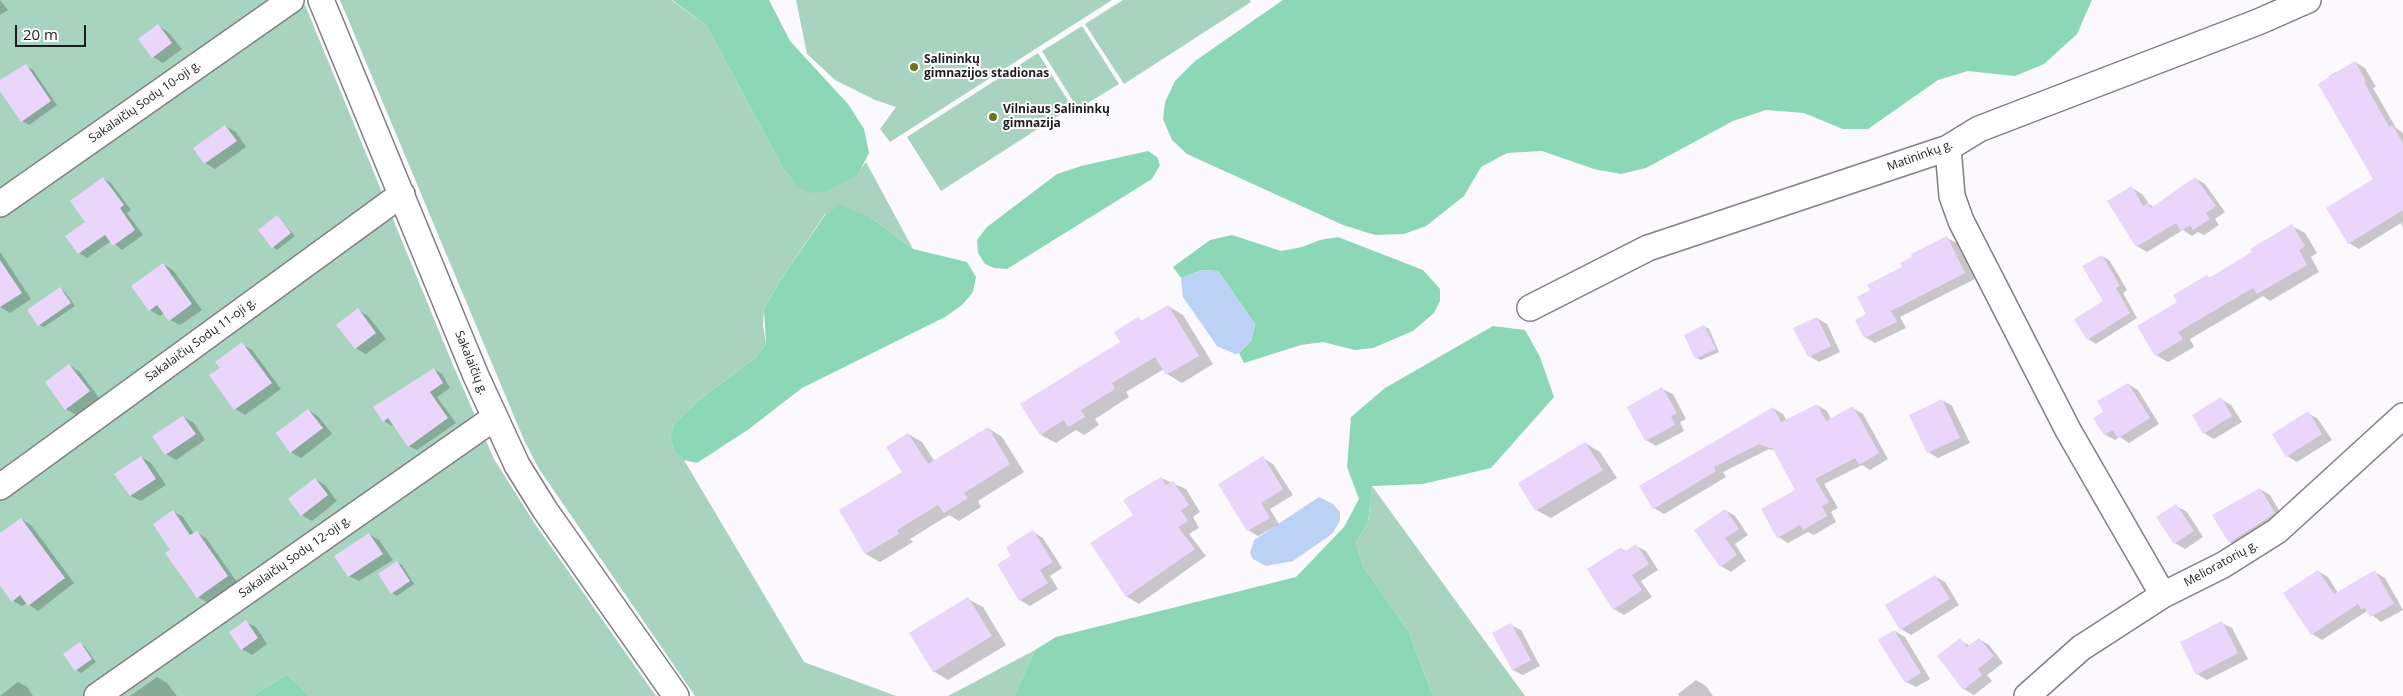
<!DOCTYPE html>
<meta charset="utf-8">
<style>
body{margin:0}
#map{position:relative;width:2403px;height:696px;overflow:hidden;background:#fbf8fe;font-family:"Open Sans",sans-serif}
canvas{display:block}
.scale{position:absolute;left:15px;top:25px;width:71px;height:22px;box-sizing:border-box;border:2px solid #1d1c1e;border-top:0;padding-left:6px;font-size:15px;line-height:18px;white-space:nowrap;color:#1d1c1e;-webkit-text-stroke:4px #fff;paint-order:stroke}
</style>
<div id="map">
<canvas width="2403" height="696"></canvas>
<div class="scale">20 m</div>
</div>
<script>
const ctx = document.querySelector('canvas').getContext('2d');
ctx.lineJoin = 'round';
function fillPath(path, color) { ctx.fillStyle = color; ctx.fill(path, 'evenodd'); }
const toPath = rows => new Path2D(rows.map(r => 'M' + r).join(''));
function trace(path, color, width, dash) { ctx.strokeStyle = color; ctx.lineWidth = width; ctx.lineCap = dash ? 'butt' : 'round'; ctx.setLineDash(dash || []); ctx.stroke(path); }
function drawText(font, color, halo, rows, align = 'center') {
  ctx.font = font + ' "Open Sans",sans-serif'; ctx.lineWidth = 4; ctx.setLineDash([]); ctx.textBaseline = 'middle'; ctx.strokeStyle = halo; ctx.fillStyle = color; for (const [text, x, y, turn = 0] of rows) {
    ctx.save(); ctx.translate(x, y); ctx.rotate((+turn || 0) * Math.PI / 180); ctx.textAlign = isNaN(turn) ? turn : align; if (halo) ctx.strokeText(text, 0, 0); ctx.fillText(text, 0, 0); ctx.restore();
  }
}
fillPath(toPath([
 [0,0,303,0,453,365,494,459,535,524,656,696,310,696,287,674,253,696,0,696],
 [340,0,671,0,706,25,783,168,796,185,857,174,866,162,913,249,870,217,825,214,780,281,764,309,763,325,766,344,754,359,699,400,674,424,670,437,675,452,684,460,804,662,896,696,695,696,539,469,524,440],
 [796,0,1112,0,890,142,880,129,896,107,875,100,835,80,807,54],
 [1123,0,1250,0,1251,2,1124,84,1085,24],
 [1082,26,1119,84,1078,109,1042,51],
 [1038,53,1072,107,941,191,907,137],
 [1372,486,1525,696,1433,696,1409,632,1363,566,1356,542,1368,523],
 [1035,650,1014,696,948,696]
]), '#a8d4bf');
fillPath(toPath([
 [672,0,769,0,790,41,848,104,864,129,869,153,858,174,827,191,810,193,796,185,783,168,706,25],
 [1283,0,2092,0,2077,34,2044,64,2015,76,1968,71,1938,80,1868,129,1843,129,1804,113,1766,110,1733,121,1646,168,1621,174,1594,169,1542,151,1507,153,1481,167,1464,196,1426,226,1404,234,1375,235,1343,225,1187,154,1172,140,1163,119,1165,102,1175,81,1195,61],
 [1148,151,1157,157,1160,165,1152,179,1007,269,994,268,985,264,978,253,977,240,987,227,1057,174,1081,166],
 [840,205,870,217,913,249,967,262,976,277,973,292,962,305,945,317,802,388,749,429,697,463,684,460,675,452,670,437,674,424,699,400,754,359,766,344,764,309,780,281,825,215],
 [1232,235,1281,251,1302,247,1320,240,1338,237,1423,270,1440,289,1440,301,1434,313,1413,331,1373,348,1355,350,1323,342,1301,345,1244,363,1239,353,1251,341,1255,324,1218,271,1202,270,1181,278,1173,267,1210,240],
 [1493,326,1525,330,1540,357,1554,397,1491,468,1423,484,1372,486,1368,523,1356,542,1363,566,1409,632,1433,696,1014,696,1035,650,1056,637,1296,577,1344,527,1359,499,1347,467,1351,417,1385,388],
 [287,674,310,696,253,696]
]), '#8cd8b6');
fillPath(toPath([
 [1202,270,1218,271,1255,324,1251,341,1239,353,1235,354,1217,346,1183,297,1181,278],
 [1319,497,1333,504,1340,512,1340,521,1332,534,1293,561,1266,566,1253,559,1250,553,1254,540]
]), '#bcd2f5');
fillPath(toPath([
 [0,0,8,10,0,15],
 [158,26,168,32,182,49,163,63,153,57],
 [2355,62,2365,68,2376,87,2373,88,2396,128,2403,133,2403,227,2401,223,2359,249,2349,243,2375,180,2329,76],
 [26,66,33,70,57,105,29,125,22,121,0,89,0,81],
 [225,126,236,132,246,147,215,169,205,163],
 [103,178,111,183,131,210,127,213,143,235,122,250,111,241,87,258,79,253],
 [2195,178,2205,184,2225,212,2215,219,2219,225,2204,235,2198,232,2192,236,2183,230,2147,252,2137,246,2132,188,2142,194,2149,204,2154,207],
 [277,217,295,236,277,250,273,247],
 [2292,226,2305,233,2317,253,2311,257,2319,272,2270,301,2263,296,2190,339,2194,347,2168,362,2156,355,2179,302,2207,276,2210,278,2254,253],
 [1947,238,1957,243,1975,279,1900,317,1906,328,1875,343,1865,337,1871,291,1914,258],
 [0,252,31,299,10,313,0,307],
 [2102,256,2110,261,2127,290,2123,293,2137,318,2096,344,2088,339,2104,301],
 [163,264,173,270,202,310,180,325,170,320,165,312,160,316,150,310],
 [60,289,65,292,75,306,44,327,39,325],
 [1168,306,1183,315,1213,364,1182,383,1167,374,1164,369,1126,392,1129,397,1095,419,1099,425,1084,435,1076,430,1056,443,1041,435,1122,342,1138,318,1143,321],
 [358,310,368,316,386,339,366,354,355,348],
 [1817,318,1827,324,1840,352,1819,362,1809,356],
 [1704,326,1709,329,1719,352,1701,360,1696,358],
 [242,344,252,350,281,389,245,415,235,409,221,368],
 [69,365,79,371,99,398,76,415,66,409],
 [434,369,442,374,450,388,437,397,456,423,417,450,409,446,394,424,392,426,384,421],
 [2128,384,2138,390,2159,424,2129,443,2120,437,2115,440,2104,434,2105,413],
 [1662,389,1673,394,1686,419,1680,422,1684,431,1656,446,1646,440],
 [2221,399,2231,405,2242,422,2214,439,2204,433],
 [1942,400,1952,406,1970,443,1938,458,1928,452,1910,415],
 [1817,405,1827,411,1831,420,1853,408,1863,414,1888,459,1870,470,1862,465,1824,484,1838,508,1831,512,1836,522,1814,535,1808,532,1788,543,1778,537,1762,510,1796,490,1776,451,1769,449,1723,472,1726,477,1664,514,1654,508,1773,408,1783,414,1787,421],
 [308,410,318,416,332,434,301,458,291,452],
 [2308,413,2318,419,2332,440,2297,462,2287,456],
 [183,417,194,423,205,440,176,460,166,454],
 [988,428,1002,437,1024,472,978,501,981,507,959,521,949,515,910,539,913,542,880,562,866,554,840,511,904,473,908,434,922,442,935,462],
 [1585,443,1600,452,1617,478,1551,518,1536,510],
 [141,457,151,463,166,485,141,501,131,496],
 [1263,458,1273,464,1293,495,1270,509,1279,524,1258,536,1248,530,1220,485],
 [1161,478,1186,489,1200,512,1193,517,1199,528,1189,534,1206,556,1139,604,1126,596,1134,515],
 [315,479,325,485,337,501,312,521,302,515,290,499],
 [2260,489,2270,495,2284,519,2240,548,2230,542],
 [2176,506,2187,512,2203,537,2185,549,2175,543],
 [1725,510,1735,516,1748,535,1735,544,1746,561,1731,572,1721,566],
 [174,512,183,517,194,534,197,533,206,538,237,582,207,602,198,597,172,550],
 [21,519,31,525,74,583,38,611,27,603,22,606,13,601,0,586,0,535],
 [1033,532,1043,538,1062,568,1050,576,1058,589,1030,606,1020,600,1012,556],
 [369,534,379,540,393,560,359,581,349,576],
 [1636,546,1646,551,1658,570,1641,581,1652,597,1624,615,1614,609,1621,548,1627,552],
 [397,562,402,565,414,584,397,596,392,593],
 [2318,571,2328,577,2338,593,2375,572,2385,578,2403,610,2381,622,2367,611,2322,640,2312,634],
 [1935,576,1945,582,1959,605,1911,635,1901,629],
 [968,599,983,607,1006,645,948,680,933,671],
 [246,622,256,627,267,644,252,655,242,649],
 [2222,623,2232,628,2248,659,2207,680,2197,674],
 [1511,625,1521,630,1540,666,1523,675,1513,670,1494,634],
 [1895,631,1905,637,1930,679,1916,687,1906,682],
 [1979,639,1989,645,2003,663,1987,675,1992,681,1974,695,1964,689,1960,640,1970,646],
 [80,644,85,647,96,662,81,673,76,670,65,655],
 [157,677,167,683,177,696,130,696],
 [1696,680,1706,686,1713,696,1679,696,1678,694],
 [18,682,27,687,33,696,0,696]
]), '#0003');
fillPath(toPath([
 [158,24,172,43,152,58,138,39],
 [2355,61,2366,81,2364,82,2389,127,2392,125,2403,143,2403,210,2348,244,2326,208,2373,179,2318,84],
 [26,64,51,101,21,122,0,91,0,80],
 [225,125,237,141,204,164,193,148],
 [103,177,124,205,120,208,135,230,113,246,105,235,78,254,65,236,85,222,70,201],
 [2195,177,2216,206,2206,213,2210,219,2193,230,2190,225,2181,231,2176,223,2136,247,2107,201,2132,186,2143,206,2148,203,2151,208],
 [277,215,291,233,272,248,258,230],
 [2292,224,2305,246,2299,250,2307,265,2257,294,2253,288,2178,332,2183,339,2155,356,2137,326,2177,302,2173,295,2207,275,2209,278,2252,252,2250,249],
 [1947,236,1965,273,1891,311,1897,322,1864,338,1855,320,1866,314,1857,297,1870,290,1867,285,1902,267,1900,263,1912,257,1911,254],
 [2102,255,2120,286,2116,288,2130,313,2087,340,2074,319,2103,301,2082,266],
 [0,260,22,293,0,307],
 [163,263,192,304,169,321,157,305,149,311,131,286],
 [60,287,71,303,38,326,27,310],
 [1168,305,1199,356,1166,375,1155,357,1112,383,1115,389,1081,410,1085,417,1068,427,1064,420,1040,435,1020,404,1120,342,1114,332,1138,317,1141,321],
 [358,308,376,333,355,349,336,325],
 [1817,317,1831,346,1808,357,1793,328],
 [1704,325,1716,349,1695,359,1684,335],
 [242,342,272,383,234,410,209,375,220,368,215,362],
 [69,364,90,391,65,410,45,382],
 [434,368,443,383,430,392,448,418,408,447,388,418,383,422,373,407],
 [2128,383,2150,418,2118,438,2113,430,2104,435,2093,418,2103,412,2097,401],
 [1662,387,1677,413,1671,416,1675,425,1645,441,1627,407],
 [2221,397,2232,416,2203,434,2192,415],
 [1942,399,1960,438,1927,453,1909,415],
 [1817,404,1826,421,1853,406,1879,453,1859,465,1855,458,1815,479,1829,502,1822,506,1827,516,1803,530,1800,525,1777,538,1761,509,1795,490,1773,449,1759,444,1714,467,1716,471,1653,509,1639,486,1773,407,1781,422],
 [308,409,323,428,290,453,276,433],
 [2308,411,2322,434,2286,457,2272,434],
 [183,416,196,434,165,455,152,436],
 [988,427,1010,464,964,493,968,498,944,513,938,505,897,530,899,534,865,554,839,510,902,472,886,447,908,433,928,464],
 [1585,442,1603,470,1535,511,1518,483],
 [141,456,156,479,130,496,114,474],
 [1263,456,1283,489,1261,503,1270,518,1247,531,1218,484],
 [1161,477,1166,485,1173,481,1189,505,1181,510,1188,521,1178,527,1195,549,1126,597,1090,543,1133,515,1123,500],
 [315,478,328,495,301,516,288,499],
 [2260,488,2275,513,2229,543,2212,515],
 [2176,504,2194,531,2174,544,2156,517],
 [1725,509,1739,529,1725,538,1737,555,1720,567,1694,530],
 [173,510,190,535,197,531,228,576,197,598,165,553,170,550,153,524],
 [21,518,65,578,28,606,20,595,12,602,0,586,0,533],
 [1033,530,1053,562,1040,570,1048,583,1019,601,997,564,1011,556,1006,547],
 [369,533,383,554,348,577,334,556],
 [1636,544,1649,564,1632,575,1642,590,1613,610,1587,569,1621,547,1624,552],
 [397,561,410,581,391,594,378,574],
 [2318,570,2334,594,2375,570,2394,604,2370,617,2365,608,2361,609,2358,604,2311,635,2283,593],
 [1935,575,1950,599,1900,630,1885,605],
 [968,597,992,636,933,672,909,633],
 [246,620,258,638,241,650,229,632],
 [2222,621,2238,653,2196,675,2180,642],
 [1511,623,1531,660,1512,670,1492,633],
 [1894,630,1921,673,1905,683,1878,640],
 [1960,638,1967,647,1979,638,1994,656,1978,669,1982,675,1963,690,1937,656],
 [80,642,92,659,75,671,63,654]
]), '#ead6fb');
const street = toPath([
 [321,0,476,376,517,465,545,510,676,696],
 [1948,148,1952,196,1961,221,2068,430,2163,595],
 [0,204,291,0],
 [1530,308,1648,248,1948,148,1979,129,2258,22,2308,0],
 [0,487,402,194],
 [97,696,494,418],
 [2027,696,2081,648,2163,595,2223,565,2277,531,2403,416]
]);
trace(street, '#827f84', 28);
trace(street, '#fff', 25);
for (const [x, y, r, color] of [
 [914,67,5,"#6b731d"],
 [993,117,5,"#6b731d"]
]) { const dot = new Path2D(); dot.arc(x, y, r, 0, 2 * Math.PI); ctx.fillStyle = color; ctx.fill(dot); trace(dot, '#fff', 2); }
drawText('bold 12px', '#1d1c1e', '#fff', [
 ["Salininkų",924,60],
 ["gimnazijos stadionas",924,74],
 ["Vilniaus Salininkų",1003,110],
 ["gimnazija",1003,124]
], 'left');
drawText('12px', '#1d1c1e', '#fff', [
 ["Sakalaičių Sodų 10-oji g.",145,102,-35],
 ["Matininkų g.",1920,156,-20],
 ["Sakalaičių Sodų 11-oji g.",201,340,-36],
 ["Sakalaičių g.",471,363,68],
 ["Sakalaičių Sodų 12-oji g.",295,557,-35],
 ["Melioratorių g.",2221,564,-29]
]);
</script>
